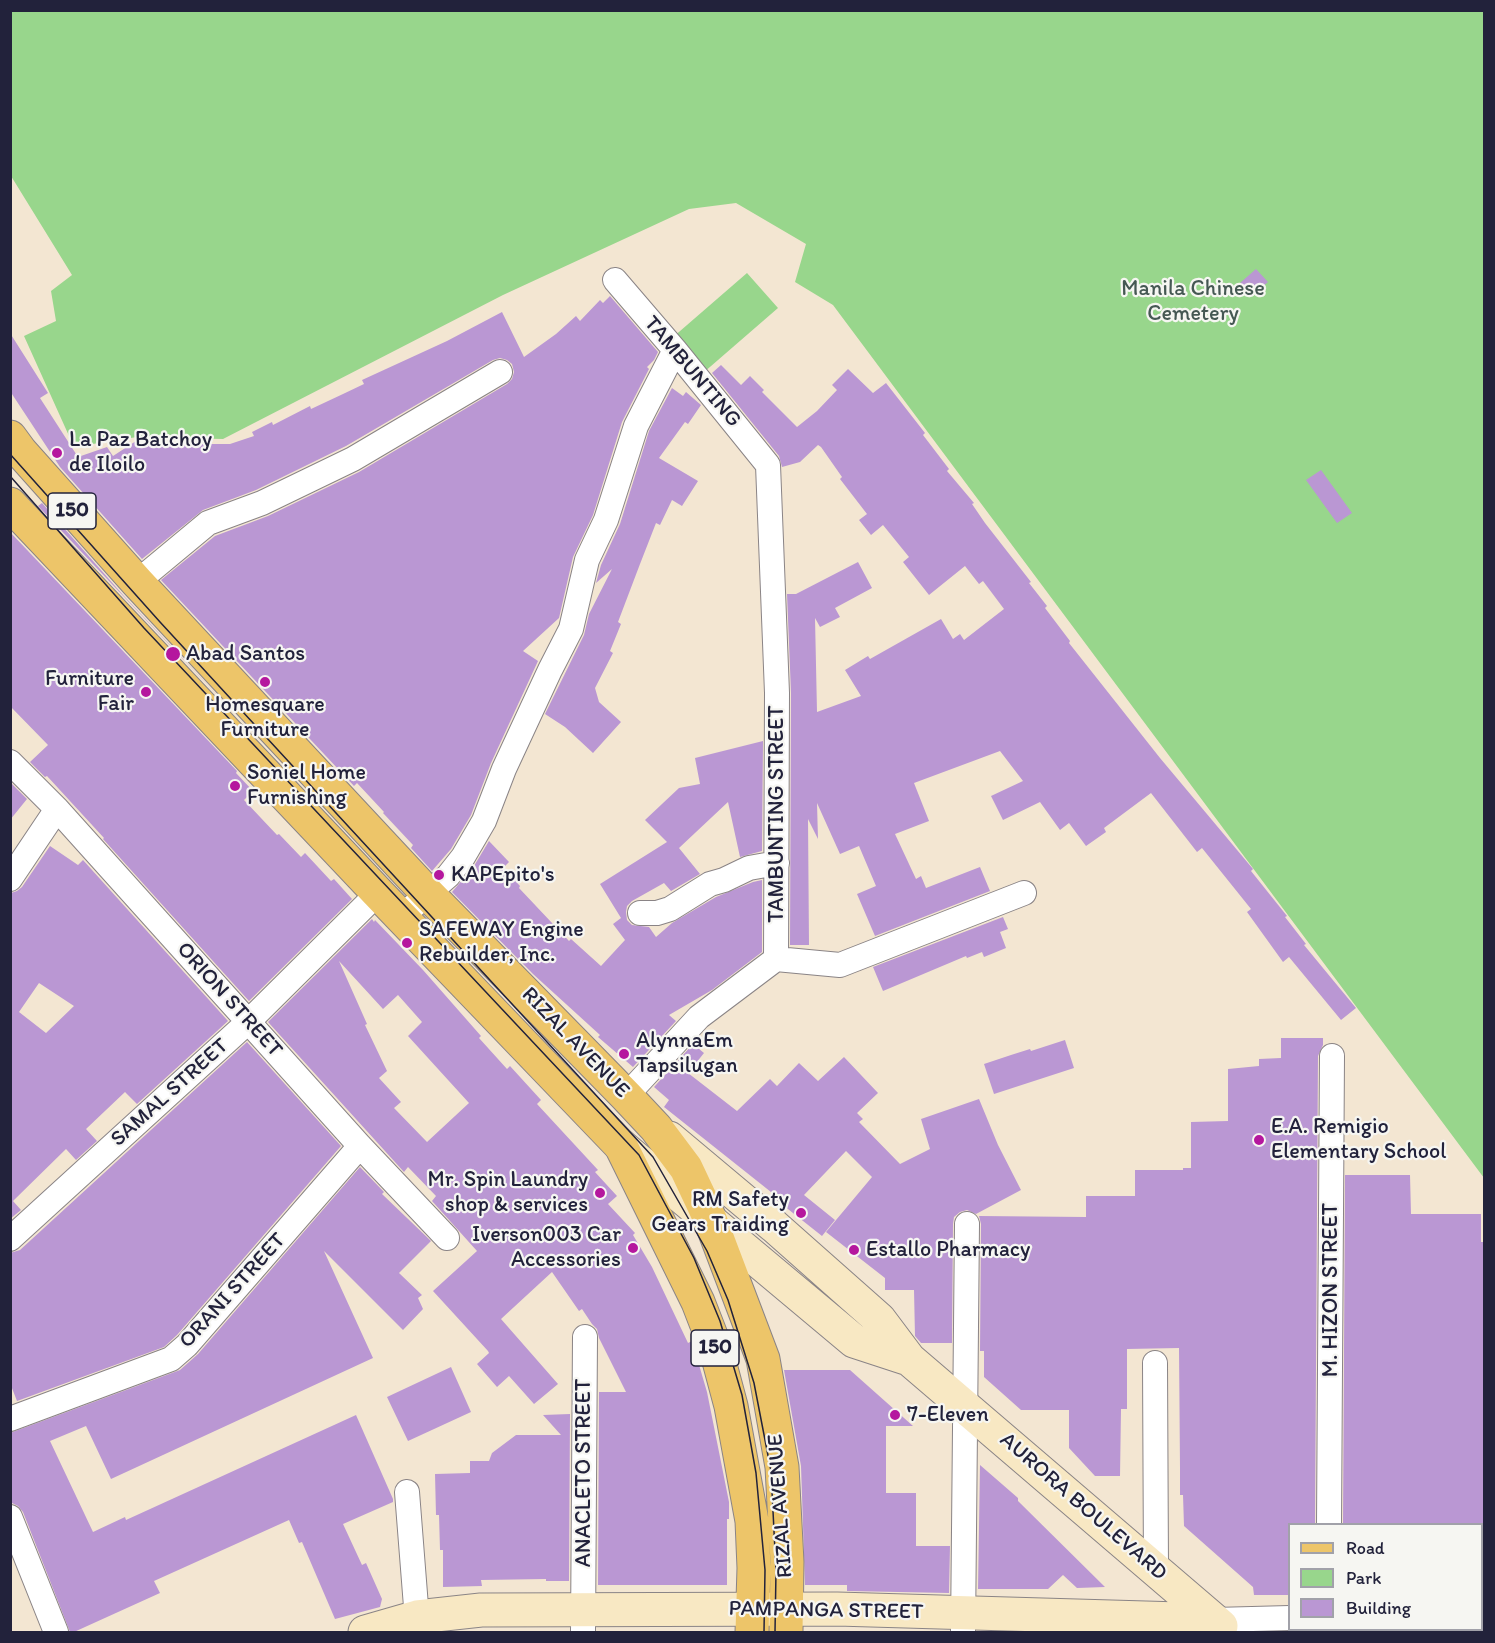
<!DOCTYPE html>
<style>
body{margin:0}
#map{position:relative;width:1495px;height:1643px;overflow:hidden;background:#f3e6d2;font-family:Itim,sans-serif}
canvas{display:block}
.frame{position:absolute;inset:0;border:12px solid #22223b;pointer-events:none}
.legend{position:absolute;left:1288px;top:1523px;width:195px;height:108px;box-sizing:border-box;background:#f6f6f2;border:2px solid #a1a1a9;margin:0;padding:8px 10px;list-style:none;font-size:18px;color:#22223b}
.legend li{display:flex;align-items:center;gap:12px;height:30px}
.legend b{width:30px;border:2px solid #a1a1a9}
</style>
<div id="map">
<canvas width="1495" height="1643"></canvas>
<div class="frame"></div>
<ul class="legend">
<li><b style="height:8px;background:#edc569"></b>Road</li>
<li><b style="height:16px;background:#98d68c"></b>Park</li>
<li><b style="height:16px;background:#ba97d3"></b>Building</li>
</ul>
</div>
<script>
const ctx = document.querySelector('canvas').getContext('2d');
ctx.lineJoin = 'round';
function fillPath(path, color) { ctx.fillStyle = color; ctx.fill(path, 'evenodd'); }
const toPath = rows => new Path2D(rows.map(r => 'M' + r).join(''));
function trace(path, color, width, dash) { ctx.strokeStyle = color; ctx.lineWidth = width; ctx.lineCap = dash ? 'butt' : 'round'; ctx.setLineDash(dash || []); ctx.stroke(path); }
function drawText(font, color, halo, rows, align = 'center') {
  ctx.font = font + ' Itim,sans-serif'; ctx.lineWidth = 4.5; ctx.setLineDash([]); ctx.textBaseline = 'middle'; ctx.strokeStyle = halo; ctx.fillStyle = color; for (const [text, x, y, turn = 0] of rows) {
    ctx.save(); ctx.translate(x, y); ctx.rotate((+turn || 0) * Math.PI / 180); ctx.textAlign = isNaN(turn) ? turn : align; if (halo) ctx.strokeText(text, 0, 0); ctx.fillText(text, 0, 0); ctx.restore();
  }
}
fillPath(toPath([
 [11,11,1484,11,1484,1178,833,305,795,282,806,244,736,203,689,209,503,295,223,439,137,437,74,447,24,336,56,321,51,291,72,275,11,176],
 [747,273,778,308,703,373,672,338]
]), '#98d68c');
fillPath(toPath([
 [1256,269,1268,282,1252,296,1240,283],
 [610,296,658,352,654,360,647,367,649,369,622,422,593,515,573,557,559,618,523,651,538,661,491,763,471,815,451,849,432,871,411,848,413,845,383,813,384,812,357,783,354,786,161,580,215,536,268,516,359,472,507,384,512,379,514,372,512,364,507,360,500,358,493,360,346,446,256,490,203,510,142,559,60,467,10,391,10,333,48,393,40,398,78,457,107,447,113,456,136,441,140,447,154,439,157,443,173,444,230,444,254,436,252,432,272,422,273,425,310,406,311,409,343,394,364,384,362,380,447,341,502,312,524,357,556,334,576,316,580,321,600,300,603,303],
 [721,365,741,385,750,376,764,390,762,392,797,427,817,411,837,390,832,385,848,369,873,393,886,383,925,433,923,435,949,469,947,471,974,503,972,504,985,523,1031,582,1029,583,1047,606,1045,608,1070,641,1069,643,1160,758,1253,869,1251,871,1287,916,1285,917,1306,944,1304,945,1356,1008,1341,1020,1289,957,1283,962,1247,912,1251,909,1202,848,1197,852,1151,793,1104,828,1106,832,1086,846,1069,823,1060,830,1040,802,1003,820,991,796,1023,781,1000,751,914,783,929,821,895,834,916,879,921,876,926,888,980,867,990,891,875,936,857,894,876,886,859,846,840,854,817,803,818,839,808,819,809,945,790,945,791,693,787,594,796,594,858,562,872,588,835,608,840,617,820,627,815,618,817,712,861,696,845,670,868,656,870,659,941,619,953,639,960,634,964,640,1004,609,983,581,979,584,965,566,929,595,903,562,909,557,883,525,871,535,859,520,867,514,840,479,842,477,821,447,818,445,800,462,782,467,779,456,712,373],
 [672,388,683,396,686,392,701,405,688,424,685,422,659,458,698,481,682,506,672,500,660,525,656,523,640,564,618,622,621,624,610,651,613,653,595,688,599,702,621,722,593,753,565,727,545,714,584,635,589,614,612,569,596,583,601,565,620,524,649,431],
 [1321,470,1352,513,1337,523,1306,480],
 [42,503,123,595,233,712,38,506],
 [10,532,237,771,236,773,253,791,244,800,277,835,279,834,301,857,305,853,331,881,334,879,352,899,249,1001,103,839,104,838,47,776,45,777,30,762,48,745,10,706],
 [763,741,762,851,740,857,728,802,679,848,700,874,671,891,664,883,632,901,627,906,626,912,627,920,632,925,649,927,656,937,672,923,716,897,753,882,762,880,762,952,712,990,669,1015,676,1021,633,1067,598,1037,600,1035,533,974,452,892,474,866,489,841,509,862,503,868,520,886,519,888,569,941,571,939,601,966,625,940,613,924,621,918,600,884,667,842,645,820,679,788,700,784,695,758],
 [12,784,27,799,10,820,10,786],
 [50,846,78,865,83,860,228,1021,137,1104,125,1092,86,1129,97,1141,76,1160,66,1149,13,1201,21,1210,10,1219,11,893,17,891,22,887],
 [39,983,74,1006,46,1033,19,1012],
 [1003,917,1008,929,1000,932,1006,948,984,957,982,952,967,958,966,956,883,991,873,967],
 [372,919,374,922,375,920,423,970,481,1036,479,1038,507,1069,510,1066,541,1100,537,1104,598,1170,595,1172,617,1196,608,1204,635,1233,633,1235,652,1267,688,1343,692,1341,707,1392,729,1502,729,1519,727,1519,727,1585,598,1585,599,1392,626,1392,599,1338,597,1329,592,1324,582,1309,579,1311,552,1272,501,1319,558,1384,534,1404,509,1376,497,1387,477,1364,489,1353,488,1351,433,1291,477,1251,432,1201,436,1196,408,1167,404,1172,268,1022],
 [339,961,383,1009,398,995,422,1022,408,1036,469,1103,427,1142,394,1108,401,1102,379,1078,387,1071,365,1025,367,1024],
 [1281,1038,1323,1038,1323,1045,1318,1056,1315,1524,1290,1524,1290,1595,1254,1595,1253,1587,1184,1526,1183,1495,1180,1495,1180,1468,1179,1348,1127,1349,1127,1409,1121,1409,1120,1476,1095,1476,1069,1448,1069,1410,1021,1410,984,1377,984,1351,980,1351,981,1224,979,1216,1086,1217,1086,1196,1135,1196,1135,1170,1183,1170,1183,1168,1191,1168,1191,1122,1228,1121,1228,1069,1259,1066,1259,1059,1281,1058],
 [1065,1040,1074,1068,994,1094,984,1064,1011,1055,1030,1049,1031,1051],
 [247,1042,341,1146,177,1335,164,1347,17,1401,10,1383,10,1253,20,1250],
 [693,1044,704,1053,688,1073,737,1111,770,1079,777,1086,799,1063,818,1081,844,1057,878,1093,857,1113,863,1119,859,1122,900,1164,930,1149,921,1119,979,1099,998,1145,1021,1190,976,1214,967,1210,960,1212,954,1217,953,1224,952,1343,921,1343,915,1336,914,1290,885,1290,885,1278,826,1232,872,1177,846,1151,804,1195,835,1220,822,1236,774,1198,776,1196,664,1107,669,1100,654,1087],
 [360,1167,384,1192,382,1194,431,1241,399,1273,422,1295,418,1298,423,1309,403,1330,324,1251,373,1358,111,1479,86,1426,50,1441,93,1532,125,1517,126,1520,356,1415,393,1499,393,1502,343,1524,362,1565,366,1563,382,1599,380,1607,335,1619,302,1542,299,1543,289,1520,154,1581,160,1593,74,1632,70,1632,23,1512,18,1506,10,1502,10,1433,180,1370,198,1354],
 [1345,1175,1410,1175,1411,1214,1481,1214,1481,1242,1484,1242,1485,1380,1483,1417,1485,1524,1343,1524],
 [451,1367,471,1412,408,1441,387,1397],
 [784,1370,850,1370,913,1426,886,1426,886,1493,916,1493,916,1546,950,1546,949,1593,847,1591,847,1585,805,1585,801,1466],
 [570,1414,569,1581,546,1581,546,1579,481,1580,482,1586,443,1587,443,1550,440,1550,439,1515,436,1515,435,1474,470,1473,470,1461,489,1461,492,1453,516,1435,561,1435,543,1415],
 [980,1465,1018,1498,1018,1501,1105,1587,1077,1588,1063,1575,1048,1589,978,1589]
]), '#ba97d3');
const street = toPath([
 [615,280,675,350,768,465,777,693,776,959,699,1017,626,1096],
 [137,582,208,523,262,503,353,459,500,372],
 [10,762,57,809,360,1146,447,1238],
 [10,879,57,809],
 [640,913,657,913,670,909,710,884,724,880,749,868,777,863],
 [401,917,448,876,463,857,484,821,504,769,550,670,571,629,587,560,606,520,636,426,675,350],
 [776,959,840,965,1024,893],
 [10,1239,248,1022,378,893],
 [1155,1363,1156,1570],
 [10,1419,171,1359,187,1345,360,1146],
 [407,1492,418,1632],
 [10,1517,56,1632],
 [1329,1524,1332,1056],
 [1482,1618,1484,1618],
 [1214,1620,1290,1618],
 [1329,1630,1329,1632],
 [583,1632,585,1337],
 [963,1632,967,1224]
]);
const secondary = toPath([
 [669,1138,774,1226,879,1319,909,1359,1221,1626],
 [621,1146,854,1341,909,1359],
 [365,1632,417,1617,481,1610,837,1609,1214,1620]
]);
const primary = toPath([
 [10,437,21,452,137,582,427,893,626,1096,656,1128,686,1168,710,1219,763,1359,782,1467,787,1562,786,1632],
 [10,504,378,893,621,1146,698,1302,715,1346,731,1406,752,1521,754,1568,752,1632]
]);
trace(street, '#8a8486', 26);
trace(secondary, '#8a8486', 35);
trace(primary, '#8a8486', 35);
trace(street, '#fff', 24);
trace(secondary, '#f8e8c3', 33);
trace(primary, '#edc569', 33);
trace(toPath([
 [10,454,160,622,653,1157,707,1251,728,1300,754,1383,771,1471,776,1571,775,1632],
 [10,476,144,628,639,1155,694,1258,720,1321,742,1395,756,1473,765,1570,764,1632]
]), '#22223b', 1.5);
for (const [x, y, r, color] of [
 [57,453,6,"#b5179e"],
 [173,654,8,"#b5179e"],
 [265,682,6,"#b5179e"],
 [146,692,6,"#b5179e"],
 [235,786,6,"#b5179e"],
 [439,875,6,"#b5179e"],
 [407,943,6,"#b5179e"],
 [624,1054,6,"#b5179e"],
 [1259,1140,6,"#b5179e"],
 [600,1193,6,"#b5179e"],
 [801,1213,6,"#b5179e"],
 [633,1248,6,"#b5179e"],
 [854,1250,6,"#b5179e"],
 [895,1415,6,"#b5179e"]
]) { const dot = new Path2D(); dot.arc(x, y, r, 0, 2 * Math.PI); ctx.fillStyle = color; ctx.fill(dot); trace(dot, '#f6f6f2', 2); }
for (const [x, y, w] of [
 [72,511,48],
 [715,1348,48]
]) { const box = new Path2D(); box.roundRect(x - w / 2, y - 18, w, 36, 4.5); ctx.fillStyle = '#f6f6f2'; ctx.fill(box); trace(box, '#22223b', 1.5); }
drawText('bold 21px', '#22223b', null, [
 ["150",72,511],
 ["150",715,1348]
]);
drawText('22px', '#455853', '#f6f6f2', [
 ["Manila Chinese",1193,289],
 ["Cemetery",1193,314]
]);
drawText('22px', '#22223b', '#f6f6f2', [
 ["TAMBUNTING",692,372,50],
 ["TAMBUNTING STREET",777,814,-90],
 ["ORION STREET",229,1000,48],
 ["RIZAL AVENUE",575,1043,46],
 ["SAMAL STREET",170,1093,-42],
 ["M. HIZON STREET",1331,1290,-90],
 ["ORANI STREET",233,1291,-48],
 ["ANACLETO STREET",584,1473,-90],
 ["RIZAL AVENUE",781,1506,-94],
 ["AURORA BOULEVARD",1083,1507,41],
 ["PAMPANGA STREET",826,1611,1]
]);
drawText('22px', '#22223b', '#f6f6f2', [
 ["La Paz Batchoy",69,440],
 ["de Iloilo",69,465],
 ["Abad Santos",186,654],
 ["Furniture",134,679,"right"],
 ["Fair",134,704,"right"],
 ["Homesquare",265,705,"center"],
 ["Furniture",265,730,"center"],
 ["Soniel Home",247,773],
 ["Furnishing",247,798],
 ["KAPEpito's",451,875],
 ["SAFEWAY Engine",419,930],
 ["Rebuilder, Inc.",419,955],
 ["AlynnaEm",636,1041],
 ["Tapsilugan",636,1066],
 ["E.A. Remigio",1271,1127],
 ["Elementary School",1271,1152],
 ["Mr. Spin Laundry",588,1180,"right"],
 ["shop & services",588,1205,"right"],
 ["RM Safety",789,1200,"right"],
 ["Gears Traiding",789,1225,"right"],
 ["Iverson003 Car",621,1235,"right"],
 ["Accessories",621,1260,"right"],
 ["Estallo Pharmacy",866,1250],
 ["7-Eleven",907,1415]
], 'left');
</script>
